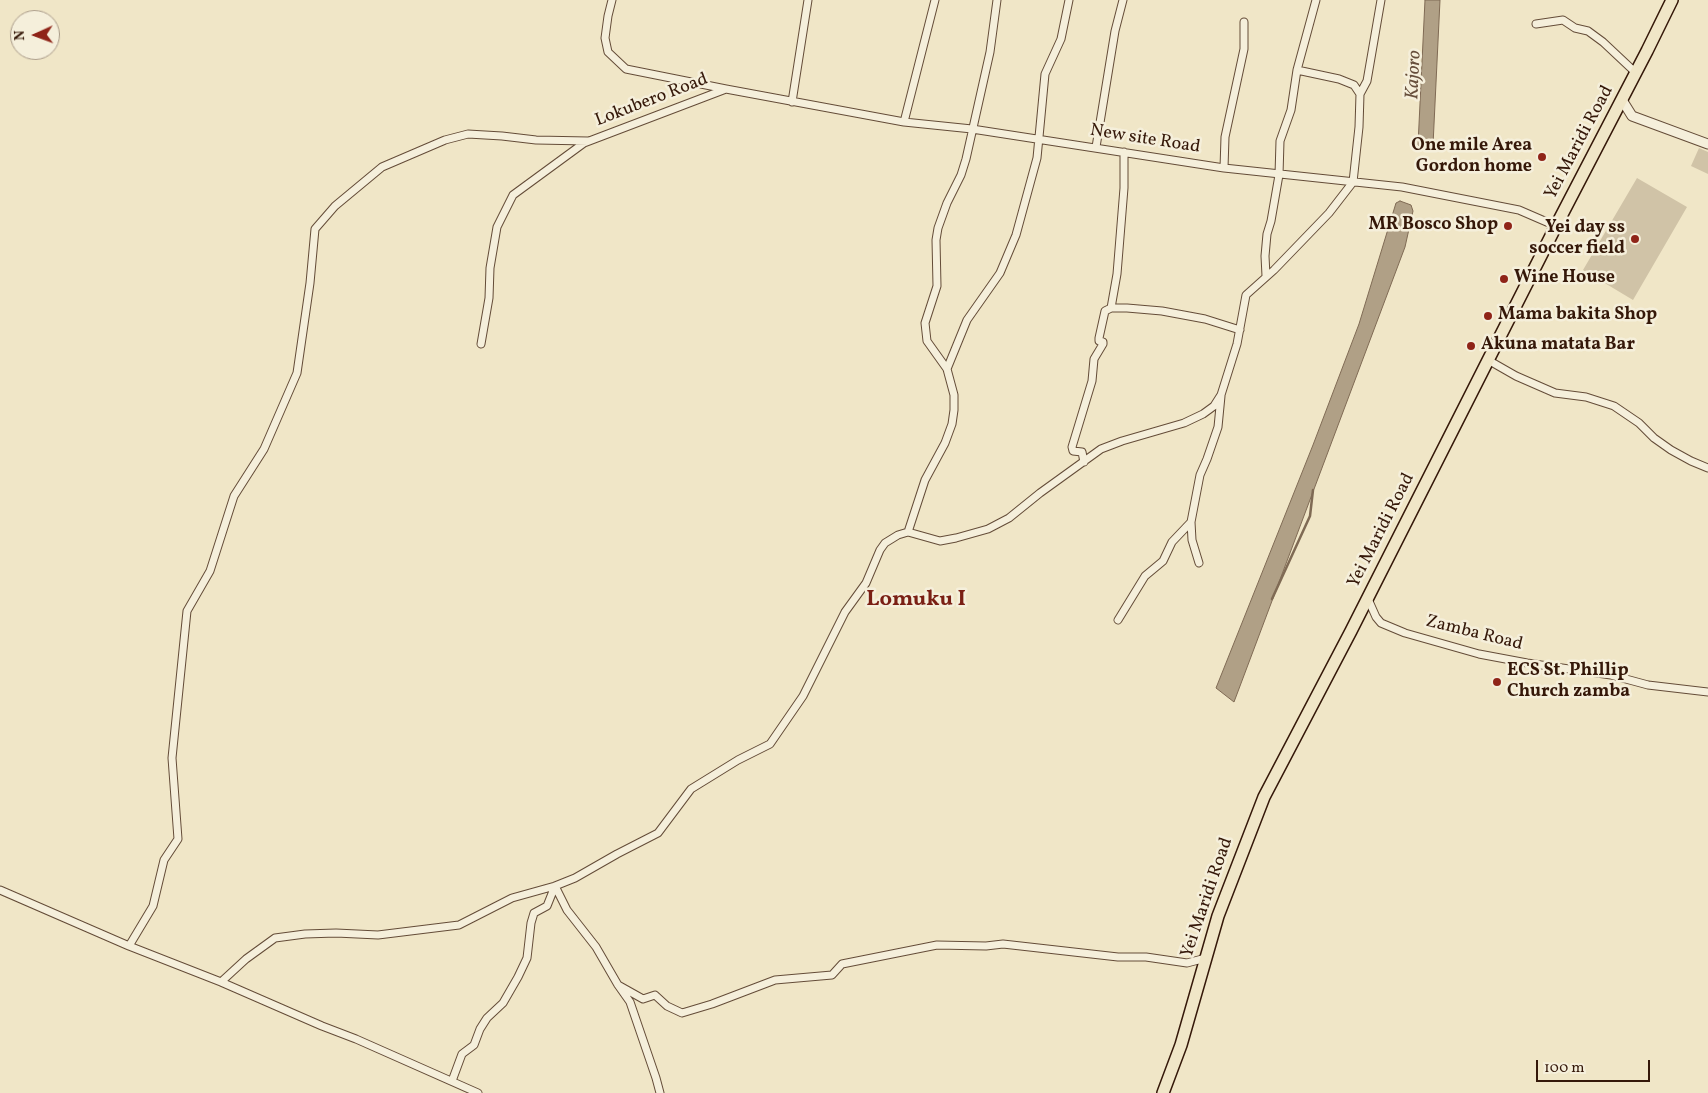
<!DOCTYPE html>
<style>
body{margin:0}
#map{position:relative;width:1708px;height:1093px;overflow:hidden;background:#f0e6c7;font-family:Vollkorn,serif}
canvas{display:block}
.north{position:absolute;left:10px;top:10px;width:50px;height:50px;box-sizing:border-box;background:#f5efdb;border:1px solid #a89987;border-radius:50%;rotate:268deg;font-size:14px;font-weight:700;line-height:20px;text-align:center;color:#351809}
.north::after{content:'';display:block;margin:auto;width:18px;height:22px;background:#8f2418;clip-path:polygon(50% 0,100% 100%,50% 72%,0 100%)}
.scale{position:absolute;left:1536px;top:1060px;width:114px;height:22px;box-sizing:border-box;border:2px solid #351809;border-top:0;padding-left:6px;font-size:15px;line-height:18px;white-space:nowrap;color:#351809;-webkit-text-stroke:4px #f5efdb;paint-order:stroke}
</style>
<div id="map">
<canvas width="1708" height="1093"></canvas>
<div class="north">N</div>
<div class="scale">100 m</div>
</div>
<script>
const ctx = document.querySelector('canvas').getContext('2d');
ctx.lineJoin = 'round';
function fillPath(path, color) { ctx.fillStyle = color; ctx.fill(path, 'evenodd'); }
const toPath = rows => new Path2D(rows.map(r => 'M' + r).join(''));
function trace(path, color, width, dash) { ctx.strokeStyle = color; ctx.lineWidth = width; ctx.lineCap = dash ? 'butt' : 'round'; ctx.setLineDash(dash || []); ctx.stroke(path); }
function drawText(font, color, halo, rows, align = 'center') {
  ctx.font = font + ' Vollkorn,serif'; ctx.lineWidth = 5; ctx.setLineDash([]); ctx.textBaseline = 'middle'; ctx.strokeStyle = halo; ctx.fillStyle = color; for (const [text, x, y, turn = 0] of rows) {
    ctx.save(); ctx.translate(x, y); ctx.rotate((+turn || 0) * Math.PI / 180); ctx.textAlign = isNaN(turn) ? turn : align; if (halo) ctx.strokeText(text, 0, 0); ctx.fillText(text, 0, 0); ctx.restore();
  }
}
fillPath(toPath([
 [1699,148,1708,152,1708,174,1691,166],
 [1637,178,1687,207,1633,300,1583,270]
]), '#d0c3a7');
const water = toPath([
 [1425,0,1440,0,1433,145,1429,150,1424,151,1418,145,1425,0],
 [1400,201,1411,205,1413,211,1405,247,1234,702,1216,688,1313,445,1359,324,1396,203,1400,201]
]);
fillPath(water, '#b0a086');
trace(water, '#7f6a54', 1);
trace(toPath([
 [1272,599,1310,516,1313,490]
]), '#7f6a54', 2.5);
const minor = toPath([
 [612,0,608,16,605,38,608,52,626,69,726,89,904,122,972,129,1224,168,1402,187,1519,210,1556,226],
 [1536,24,1563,20,1575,28,1588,31,1603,42,1636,73],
 [1297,70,1339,79,1354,85,1360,94],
 [792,102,808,0],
 [904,122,935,0],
 [1096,147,1115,31,1123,0],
 [1224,168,1225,137,1244,49,1244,22],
 [1266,276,1265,256,1267,234,1271,221,1279,175,1280,141,1291,110,1297,70,1316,0],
 [1111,308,1117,274,1124,188,1124,152],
 [481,344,489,298,490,268,497,227,513,195,584,143,726,89],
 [1488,360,1516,376,1555,393,1586,397,1614,406,1639,423,1654,438,1671,450,1691,461,1708,468],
 [947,369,967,320,1000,273,1016,235,1037,158,1045,74,1061,39,1069,0],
 [1084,462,1082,452,1073,451,1072,447,1092,381,1094,359,1103,344,1103,342,1099,341,1099,338,1105,311,1111,308,1127,308,1162,311,1205,319,1240,330],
 [1191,522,1192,540,1199,563],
 [908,532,925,480,945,443,952,424,954,410,954,395,947,369,927,341,925,323,937,286,936,240,938,228,947,203,961,175,966,159,990,52,997,0],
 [1368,599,1376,617,1381,623,1405,633,1479,654,1527,663,1611,675,1648,685,1708,692],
 [1118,620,1145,576,1163,561,1172,542,1191,522,1200,475,1207,459,1218,427,1221,396],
 [555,886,567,910,596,947,618,985,630,1002,656,1078,660,1093],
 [0,890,129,946,221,982,322,1026,356,1039,478,1093],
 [129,946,153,906,164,860,178,839,172,758,187,611,210,571,234,496,264,449,297,373,310,283,315,229,335,206,382,167,445,140,468,134,502,136,536,140,588,141],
 [221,982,246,959,275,938,305,934,336,933,378,935,459,925,512,898,555,886,575,878,617,854,658,833,691,789,738,760,770,744,803,696,845,612,866,583,880,550,885,543,898,535,908,532,940,541,956,538,988,529,1009,518,1040,493,1101,449,1122,441,1184,423,1203,414,1214,406,1221,395,1237,344,1246,295,1274,270,1329,213,1353,182,1359,127,1360,94,1367,81,1381,0],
 [618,985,643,999,655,995,667,1006,682,1013,712,1004,775,980,832,975,842,964,937,945,986,946,1003,944,1118,957,1146,957,1187,963,1206,958],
 [452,1081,462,1054,474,1045,480,1029,487,1018,503,1003,518,977,527,958,531,923,534,913,547,906,555,886]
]);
const tertiary = toPath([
 [1622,100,1632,116,1708,144]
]);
const primary = toPath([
 [1163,1093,1181,1045,1218,916,1264,797,1351,631,1556,226,1647,51,1672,0]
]);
trace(minor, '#644c38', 9);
trace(tertiary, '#644c38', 11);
trace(primary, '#351809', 14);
trace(minor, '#f5efdb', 7);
trace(tertiary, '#f5efdb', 9);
trace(primary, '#f0e6c7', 11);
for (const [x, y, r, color] of [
 [1542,157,5,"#8f2418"],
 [1508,226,5,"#8f2418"],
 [1635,239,5,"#8f2418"],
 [1504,279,5,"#8f2418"],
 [1488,316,5,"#8f2418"],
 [1471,346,5,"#8f2418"],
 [1497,682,5,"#8f2418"]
]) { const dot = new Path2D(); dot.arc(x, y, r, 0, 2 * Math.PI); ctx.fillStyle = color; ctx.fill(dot); trace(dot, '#f5efdb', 2); }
drawText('18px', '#351809', '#f5efdb', [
 ["Lokubero Road",652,101,-21],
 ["New site Road",1145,140,9],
 ["Yei Maridi Road",1580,143,-62],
 ["Yei Maridi Road",1382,531,-63],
 ["Zamba Road",1474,634,14],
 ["Yei Maridi Road",1208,898,-71]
]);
drawText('bold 18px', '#351809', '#f5efdb', [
 ["One mile Area",1532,147,"right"],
 ["Gordon home",1532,168,"right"],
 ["MR Bosco Shop",1498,226,"right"],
 ["Yei day ss",1625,229,"right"],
 ["soccer field",1625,250,"right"],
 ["Wine House",1514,279],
 ["Mama bakita Shop",1498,316],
 ["Akuna matata Bar",1481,346],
 ["ECS St. Phillip",1507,672],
 ["Church zamba",1507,693]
], 'left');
drawText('italic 19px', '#664e3b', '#f5efdb', [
 ["Kajoro",1415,75,-87]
]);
drawText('bold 22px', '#7a1f14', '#f5efdb', [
 ["Lomuku I",916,601]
]);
</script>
